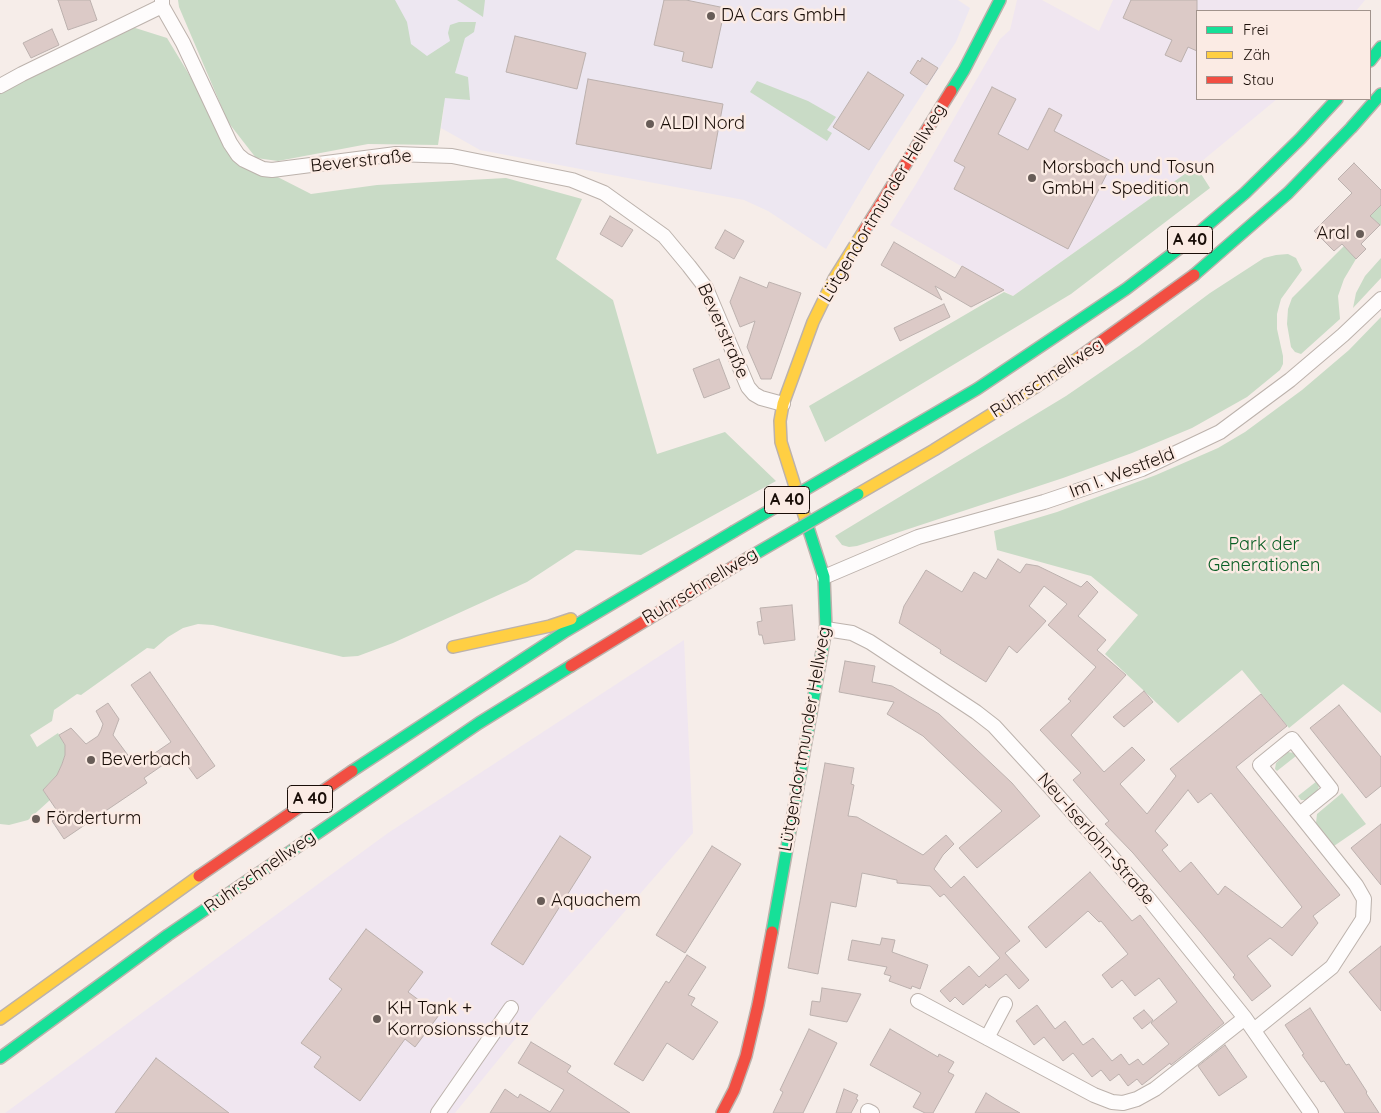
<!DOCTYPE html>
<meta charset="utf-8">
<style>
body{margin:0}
#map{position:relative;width:1381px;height:1113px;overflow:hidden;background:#f6ede9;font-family:Quicksand,sans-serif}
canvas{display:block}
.legend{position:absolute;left:1196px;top:10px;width:175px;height:90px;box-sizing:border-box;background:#fbebe4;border:1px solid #a1938c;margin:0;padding:6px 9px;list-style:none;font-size:15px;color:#1a0e08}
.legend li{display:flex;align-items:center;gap:10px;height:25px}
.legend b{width:25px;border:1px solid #a1938c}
</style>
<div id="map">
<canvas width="1381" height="1113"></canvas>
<ul class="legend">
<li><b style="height:6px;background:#16e098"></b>Frei</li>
<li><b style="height:6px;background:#ffcf43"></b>Zäh</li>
<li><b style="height:6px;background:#f24e42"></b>Stau</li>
</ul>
</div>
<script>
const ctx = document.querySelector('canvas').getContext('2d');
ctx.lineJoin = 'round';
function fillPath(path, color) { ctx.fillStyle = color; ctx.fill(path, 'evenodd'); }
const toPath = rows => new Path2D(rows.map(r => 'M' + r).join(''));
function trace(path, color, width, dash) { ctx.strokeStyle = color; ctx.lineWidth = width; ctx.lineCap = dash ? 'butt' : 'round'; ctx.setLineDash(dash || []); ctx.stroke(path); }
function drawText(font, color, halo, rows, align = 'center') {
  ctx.font = font + ' Quicksand,sans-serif'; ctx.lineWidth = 5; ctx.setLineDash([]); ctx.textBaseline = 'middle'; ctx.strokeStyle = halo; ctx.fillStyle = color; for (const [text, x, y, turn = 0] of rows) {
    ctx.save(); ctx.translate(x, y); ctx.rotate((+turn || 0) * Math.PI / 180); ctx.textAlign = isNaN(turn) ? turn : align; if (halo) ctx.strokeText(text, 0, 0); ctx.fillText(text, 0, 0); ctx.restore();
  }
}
fillPath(toPath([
 [379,0,958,0,970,8,956,42,877,164,826,249,768,211,744,200,480,150,441,128,444,107,396,80]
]), '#ede7f1');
fillPath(toPath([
 [1017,0,1042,0,1099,31,1113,0,1365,0,1356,11,1197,11,1197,99,1277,99,1196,166,1013,296,890,225,916,184,1000,39,1010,30],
 [684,640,693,833,538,1011,455,1113,5,1113,388,833]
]), '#f0e6f0');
fillPath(toPath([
 [178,0,395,0,407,22,411,44,427,56,450,41,448,33,450,25,459,22,476,22,474,32,465,38,455,73,468,77,470,100,445,98,438,145,368,144,278,161,256,158,228,122,179,7],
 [457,0,485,0,483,17],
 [129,26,167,38,227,137,260,168,311,194,377,185,506,178,582,199,556,259,613,300,657,454,725,432,776,481,641,555,576,550,527,582,393,643,358,656,343,657,213,625,198,624,183,628,168,637,154,649,147,648,81,695,77,694,54,710,52,721,30,735,37,747,58,733,65,745,65,755,62,764,57,775,43,790,50,800,28,820,9,825,0,824,0,91],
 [757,81,808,101,836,117,827,130,832,133,827,141,750,92],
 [1196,166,1210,188,1071,294,825,442,809,406,1004,292,1013,296],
 [1381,205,1381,226,1370,216],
 [1344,246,1356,259,1344,279,1338,296,1340,319,1301,354,1295,352,1291,347,1287,324,1288,309,1292,298],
 [1288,254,1296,258,1302,270,1281,299,1277,314,1277,329,1283,356,1283,364,1280,370,1247,397,1192,428,1132,453,1063,478,857,546,849,547,842,545,835,536,1066,396,1139,346,1210,293,1264,258,1276,255],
 [1381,258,1381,278,1353,308,1356,293,1365,276],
 [1381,317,1381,713,1343,684,1289,728,1242,670,1178,723,1105,654,1138,615,1091,576,997,550,994,531,1057,512,1156,475,1218,448,1245,432,1302,390,1349,350],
 [1288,752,1294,753,1296,756,1277,771,1275,769,1276,763],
 [1317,781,1319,785,1318,792,1308,800,1301,800,1298,796],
 [1342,793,1366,824,1334,846,1316,823,1317,814]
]), '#c9dbc6');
const building = toPath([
 [58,0,90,0,97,20,68,30,58,0],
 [664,0,686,0,725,8,712,68,682,61,684,52,654,45,664,0],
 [1131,0,1197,0,1197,51,1188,47,1181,62,1165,55,1172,40,1123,18,1131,0],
 [52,29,59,45,31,58,23,43,52,29],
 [515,36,586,53,577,89,506,72,515,36],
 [922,58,938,68,927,85,910,73,918,60,920,62,922,58],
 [868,72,904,95,869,150,833,127,868,72],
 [588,79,723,104,711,169,576,144,588,79],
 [992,87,1016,99,998,134,1028,150,1049,108,1062,115,1054,131,1113,162,1068,249,954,189,965,167,954,161,992,87],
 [1354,163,1381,190,1381,205,1370,216,1380,225,1361,244,1366,249,1356,259,1342,244,1334,251,1314,231,1352,193,1338,179,1354,163],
 [610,216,633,230,622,247,600,234,610,216],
 [725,230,744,241,734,259,715,248,725,230],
 [894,242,955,278,962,266,1004,290,971,307,935,286,942,300,881,265,894,242],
 [740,277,767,288,769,282,801,293,771,379,761,379,747,347,755,321,740,327,730,302,740,277],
 [944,304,950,317,900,341,894,328,944,304],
 [719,359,730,388,704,398,693,369,719,359],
 [998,559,1020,573,1026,564,1038,566,1081,587,1087,581,1098,592,1078,616,1106,640,1097,650,1126,675,1071,735,1104,772,1132,747,1145,760,1120,784,1147,814,1176,776,1170,769,1261,694,1287,726,1236,767,1340,895,1313,916,1318,923,1292,956,1270,938,1247,956,1271,986,1252,1001,1233,977,1235,975,1201,933,1133,853,1105,824,1109,821,1073,780,1081,773,1040,730,1071,701,1068,699,1096,667,1048,625,1067,604,1044,586,1029,606,1046,621,1017,653,1009,646,986,682,940,653,941,650,899,623,904,606,926,570,962,592,974,572,986,579,998,559],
 [1188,790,1198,803,1211,793,1302,907,1282,928,1225,886,1218,895,1191,862,1180,872,1162,850,1168,845,1155,831,1188,790],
 [792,605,795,640,764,644,762,635,759,635,757,622,762,621,760,608,792,605],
 [845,661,875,666,872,682,892,686,939,714,1012,783,1040,816,977,868,959,848,1002,811,923,736,887,714,894,702,839,692,845,661],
 [150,672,215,766,197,779,179,754,144,778,147,783,64,839,52,821,60,815,43,790,57,775,62,764,65,755,65,745,59,735,71,728,86,744,98,736,101,730,103,724,96,711,108,703,119,719,113,735,136,766,171,742,131,685,150,672],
 [1144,691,1153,702,1124,727,1113,717,1144,691],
 [1339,705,1381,757,1381,786,1366,798,1310,728,1339,705],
 [825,763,854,768,851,784,854,785,848,816,857,817,923,855,946,835,954,844,943,855,934,869,951,888,964,876,1020,941,1005,953,1029,980,1019,989,1006,974,989,988,985,984,986,985,963,1005,955,997,950,1002,940,991,969,966,979,977,1000,958,944,894,940,897,930,886,897,883,897,880,862,873,856,907,831,902,818,974,788,968,825,763],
 [1381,824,1381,885,1351,848,1381,824],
 [560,836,591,857,523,965,491,944,560,836],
 [712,846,741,864,685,953,656,935,712,846],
 [1090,872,1132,921,1140,915,1224,1023,1171,1065,1170,1063,1142,1085,1137,1079,1128,1086,1119,1074,1110,1081,1101,1070,1092,1077,1073,1053,1063,1061,1044,1037,1034,1045,1016,1021,1037,1005,1055,1029,1065,1021,1083,1045,1093,1038,1112,1061,1121,1054,1129,1065,1138,1059,1143,1065,1169,1044,1151,1023,1177,1002,1159,978,1135,996,1122,980,1112,988,1102,975,1128,954,1101,921,1099,922,1088,911,1046,948,1028,927,1090,872],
 [366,929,423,972,408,992,439,1015,415,1047,405,1039,360,1101,314,1067,321,1057,301,1043,342,989,329,979,366,929],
 [882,938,895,940,892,952,928,965,920,989,912,986,911,989,889,981,891,976,884,974,887,967,848,960,852,940,880,945,882,938],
 [1381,946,1381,1011,1349,972,1381,946],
 [687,955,706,967,688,995,695,998,691,1005,718,1022,693,1060,667,1043,643,1081,614,1064,666,981,669,983,687,955],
 [822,988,861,994,847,1022,810,1015,812,1001,820,1002,822,988],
 [1310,1008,1346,1065,1349,1064,1367,1092,1366,1093,1379,1113,1345,1113,1324,1081,1321,1082,1302,1055,1304,1054,1285,1025,1310,1008],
 [1144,1010,1153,1020,1142,1029,1133,1018,1144,1010],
 [809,1029,837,1043,803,1113,773,1113,783,1092,780,1090,809,1029],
 [890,1029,938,1057,939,1054,954,1062,948,1072,954,1075,933,1113,925,1113,913,1107,921,1093,870,1065,890,1029],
 [531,1042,571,1066,567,1072,630,1113,490,1113,505,1089,518,1098,520,1094,550,1112,564,1090,518,1063,531,1042],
 [1225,1045,1247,1077,1219,1096,1198,1066,1225,1045],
 [156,1058,229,1113,115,1113,156,1058],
 [844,1089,858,1095,856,1099,858,1100,851,1113,836,1113,844,1089],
 [986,1093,1002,1103,1020,1113,975,1113,986,1093]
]);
fillPath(building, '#dccac7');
trace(building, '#bcb1ae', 1);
const street = toPath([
 [162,0,162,6,183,43,230,143,238,155,244,160,263,169,272,170,396,154,452,156,572,180,604,193,664,236,689,266,706,288,748,387,754,394,761,398,783,404],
 [0,86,22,74,162,6],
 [824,577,918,537,1044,502,1142,469,1220,432,1290,380,1343,335,1381,299],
 [826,629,852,633,870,642,976,712,994,726,1050,787,1149,899,1245,1018,1311,1113],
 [918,1001,1094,1095,1112,1102,1123,1103,1137,1099,1155,1089,1245,1018],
 [1254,1030,1332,967,1363,919,1364,899,1356,885,1260,765,1292,739,1331,789,1300,814],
 [987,1038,1005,1004],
 [868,1111,872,1113],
 [438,1113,511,1008]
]);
const fast = toPath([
 [1370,61,1381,47],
 [951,91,964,70,1000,0],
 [1194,275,1288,193,1351,128,1381,94],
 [842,468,977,389,1126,289,1189,241,1245,193,1300,139,1337,99],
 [352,771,566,631,733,532],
 [772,932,826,629,824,577,805,518],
 [0,1058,168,935,479,723,571,666]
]);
const slow = toPath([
 [858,494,934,450,1037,386,1081,356],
 [805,518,781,442,780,421,783,404,813,322,834,279,864,231],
 [453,647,550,626,571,619],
 [0,1019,199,876]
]);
const jam = toPath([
 [864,231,951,91],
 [1081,356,1194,275],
 [571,666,748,558],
 [199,876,352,771],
 [722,1113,734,1090,746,1056,758,1005,772,932]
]);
trace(street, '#bcb2ac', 16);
trace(fast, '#bcb2ac', 14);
trace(slow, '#bcb2ac', 14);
trace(jam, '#bcb2ac', 14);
trace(street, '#fefcfc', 14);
trace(fast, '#16e098', 11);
trace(slow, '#ffcf43', 11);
trace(jam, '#f24e42', 11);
const fastBridge = toPath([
 [733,532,842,468],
 [748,558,858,494]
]);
trace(fastBridge, '#bcb2ac', 14, []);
trace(fastBridge, '#16e098', 11);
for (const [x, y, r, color] of [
 [711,16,5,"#675c57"],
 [650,124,5,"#675c57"],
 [1032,178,5,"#675c57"],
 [1360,234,5,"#675c57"],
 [91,760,5,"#675c57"],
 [36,819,5,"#675c57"],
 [541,901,5,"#675c57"],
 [377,1019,5,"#675c57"]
]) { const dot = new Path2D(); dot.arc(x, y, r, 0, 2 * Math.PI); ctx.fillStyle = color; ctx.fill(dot); trace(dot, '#fbebe4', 2); }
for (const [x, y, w] of [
 [1190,240,45],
 [787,500,45],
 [310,799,45]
]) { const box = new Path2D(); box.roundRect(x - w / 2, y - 13.5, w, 27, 4); ctx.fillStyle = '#fbebe4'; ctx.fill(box); trace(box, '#1a0e08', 1); }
drawText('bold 16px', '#1a0e08', null, [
 ["A 40",1190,240],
 ["A 40",787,500],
 ["A 40",310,799]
]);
drawText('18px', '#1a0e08', '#fbebe4', [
 ["DA Cars GmbH",721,16],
 ["ALDI Nord",660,124],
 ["Morsbach und Tosun",1042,168],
 ["GmbH - Spedition",1042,189],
 ["Aral",1350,234,"right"],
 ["Beverbach",101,760],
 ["Förderturm",46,819],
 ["Aquachem",551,901],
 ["KH Tank +",387,1009],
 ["Korrosionsschutz",387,1030]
], 'left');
drawText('18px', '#1a0e08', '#fbebe4', [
 ["Beverstraße",361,161,-6],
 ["Lütgendortmunder Hellweg",883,203,-59],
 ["Beverstraße",723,331,66],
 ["Ruhrschnellweg",1047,378,-33],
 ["Im I. Westfeld",1122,473,-21],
 ["Ruhrschnellweg",700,586,-31],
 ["Lütgendortmunder Hellweg",805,739,-80],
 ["Neu-Iserlohn-Straße",1096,839,49],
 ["Ruhrschnellweg",260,872,-35]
]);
drawText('18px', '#095f25', '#fbebe4', [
 ["Park der",1264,545],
 ["Generationen",1264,566]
]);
</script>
